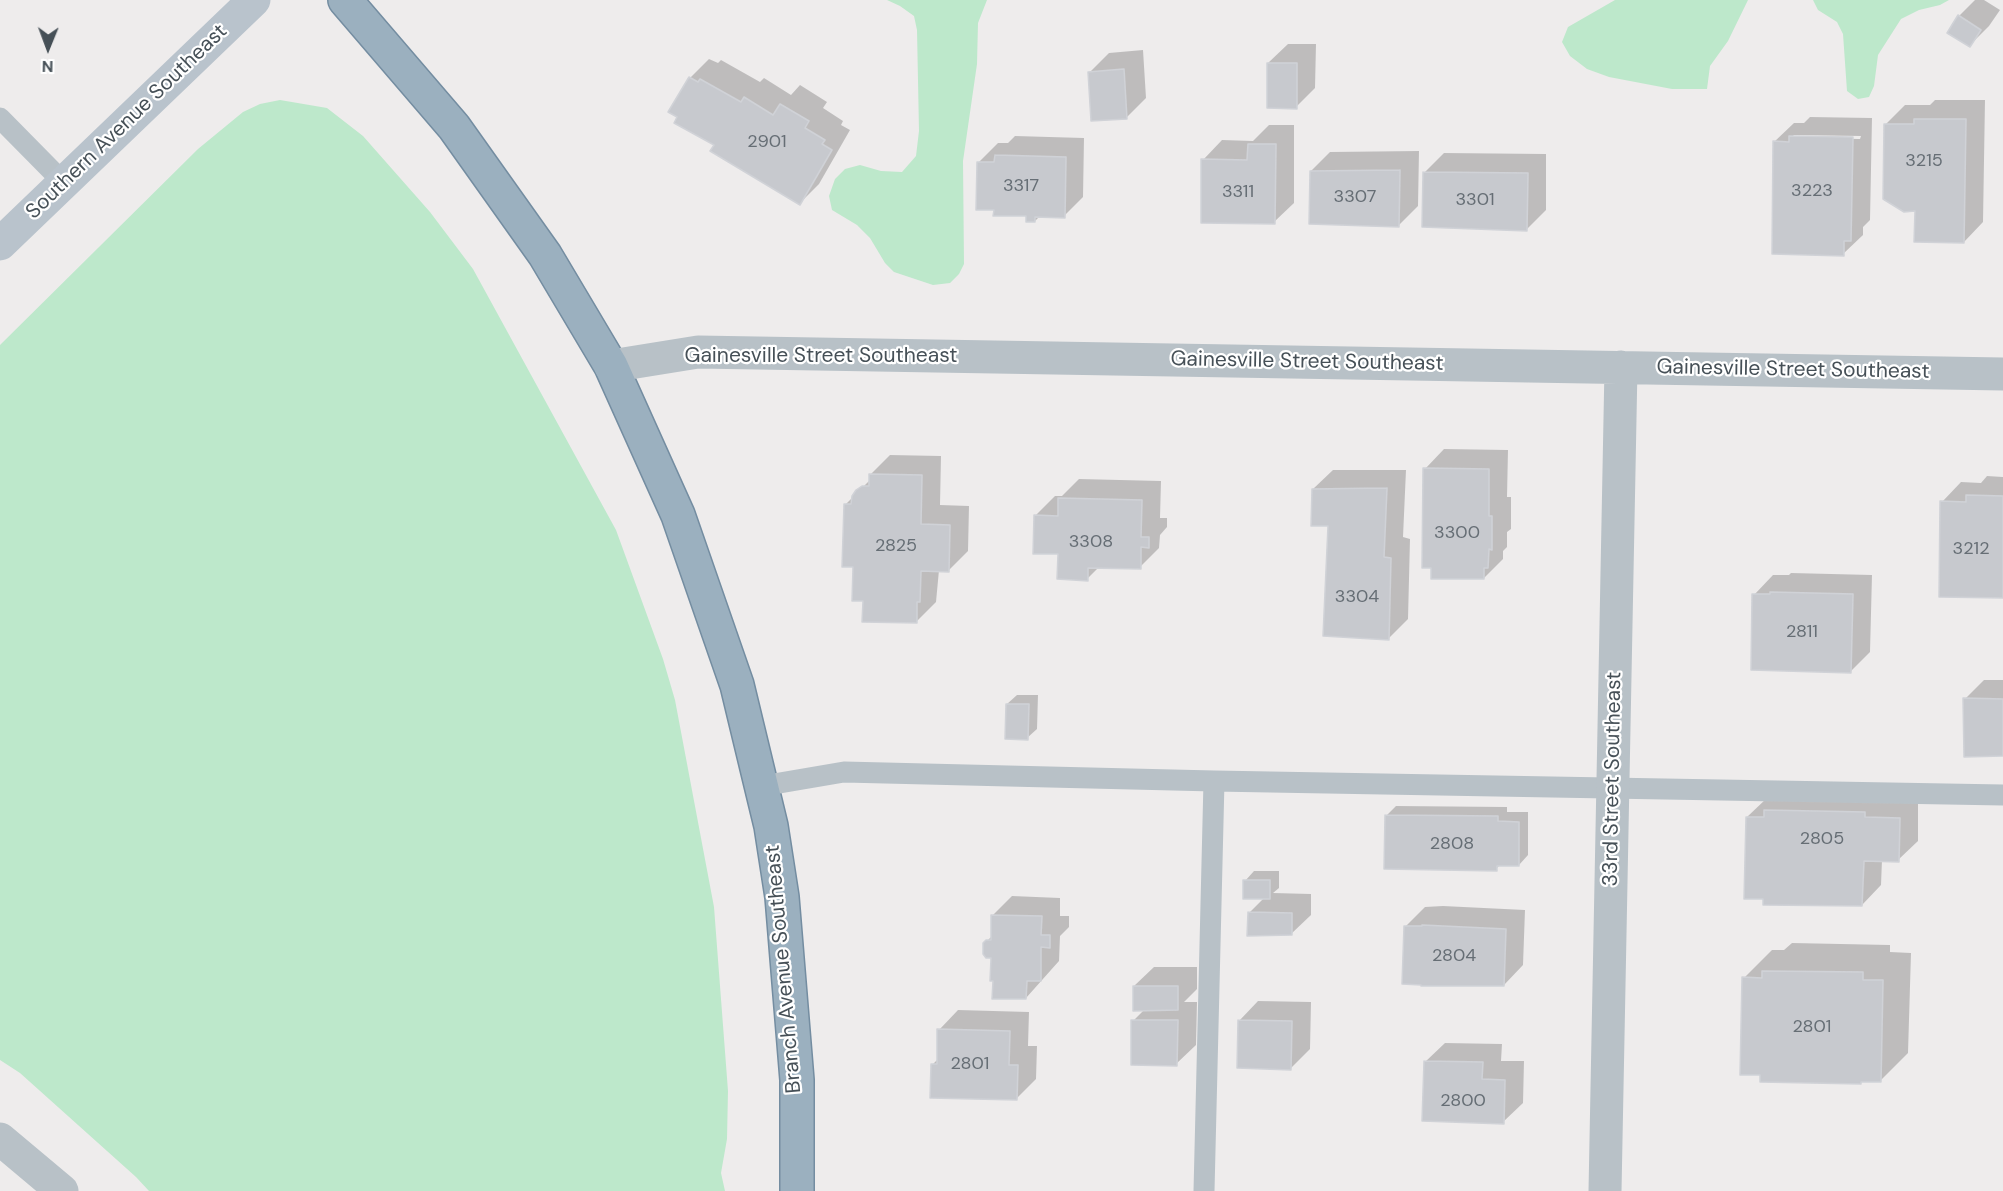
<!DOCTYPE html>
<style>
body{margin:0}
#map{position:relative;width:2003px;height:1191px;overflow:hidden;background:#eeecec;font-family:"DM Sans",sans-serif}
canvas{display:block}
.north{position:absolute;left:18px;top:18px;width:60px;height:60px;-webkit-text-stroke:4px #fff;paint-order:stroke;rotate:181deg;font-size:16px;font-weight:700;line-height:24px;text-align:center;color:#465057}
.north::after{content:'';display:block;margin:auto;width:21px;height:27px;background:#465057;clip-path:polygon(50% 0,100% 100%,50% 72%,0 100%)}
</style>
<div id="map">
<canvas width="2003" height="1191"></canvas>
<div class="north">N</div>
</div>
<script>
const ctx = document.querySelector('canvas').getContext('2d');
ctx.lineJoin = 'round';
function fillPath(path, color) { ctx.fillStyle = color; ctx.fill(path, 'evenodd'); }
const toPath = rows => new Path2D(rows.map(r => 'M' + r).join(''));
function trace(path, color, width, dash) { ctx.strokeStyle = color; ctx.lineWidth = width; ctx.lineCap = dash ? 'butt' : 'round'; ctx.setLineDash(dash || []); ctx.stroke(path); }
function drawText(font, color, halo, rows, align = 'center') {
  ctx.font = font + ' "DM Sans",sans-serif'; ctx.lineWidth = 4.5; ctx.setLineDash([]); ctx.textBaseline = 'middle'; ctx.strokeStyle = halo; ctx.fillStyle = color; for (const [text, x, y, turn = 0] of rows) {
    ctx.save(); ctx.translate(x, y); ctx.rotate((+turn || 0) * Math.PI / 180); ctx.textAlign = isNaN(turn) ? turn : align; if (halo) ctx.strokeText(text, 0, 0); ctx.fillText(text, 0, 0); ctx.restore();
  }
}
fillPath(toPath([
 [887,0,987,0,978,23,977,64,963,161,964,264,959,274,950,283,933,285,894,272,885,263,870,238,857,225,832,210,829,196,835,179,845,169,860,165,881,171,902,172,916,156,919,131,917,30,914,16,900,6],
 [1615,0,1748,0,1728,41,1710,66,1707,89,1672,89,1609,77,1587,69,1570,56,1562,42,1568,27],
 [1813,0,1949,0,1940,5,1919,10,1901,19,1878,55,1874,86,1869,97,1858,99,1847,91,1843,34,1837,22,1818,10],
 [280,100,327,108,363,136,430,212,473,269,616,530,663,659,675,700,714,907,728,1091,727,1139,721,1173,725,1191,149,1191,136,1177,20,1073,0,1060,0,345,198,149,243,112,260,104]
]), '#bde8cb');
fillPath(toPath([
 [1975,0,1984,0,2000,10,1989,26,1970,45,1949,33,1959,16],
 [1288,44,1316,44,1315,88,1296,107,1268,63],
 [1143,50,1146,98,1127,117,1090,72,1109,53],
 [709,59,718,63,721,60,760,82,764,78,791,95,800,85,827,102,823,108,843,121,841,125,850,130,819,184,800,203,716,144,690,78],
 [1935,100,1985,100,1983,222,1964,242,1916,210,1885,125,1905,105,1930,105],
 [1810,117,1872,118,1870,220,1863,227,1863,235,1843,254,1774,142,1794,123,1804,123],
 [1794,135,1861,136,1860,139,1791,138],
 [1269,125,1294,125,1294,203,1274,222,1203,160,1222,140,1253,141],
 [1015,136,1084,138,1083,197,1064,216,1040,216,1035,221,1027,215,995,209,979,162,998,143,1008,143],
 [1419,151,1418,206,1399,225,1311,171,1330,152],
 [1444,153,1546,154,1546,210,1527,229,1424,173],
 [1444,449,1508,450,1507,497,1511,497,1511,529,1507,532,1507,547,1503,551,1503,559,1484,578,1433,567,1425,469],
 [890,455,941,456,940,505,969,506,968,551,949,570,939,570,936,602,916,622,864,600,854,565,845,505,871,479,871,474],
 [1333,470,1406,470,1403,537,1410,539,1408,619,1389,638,1329,525,1313,489],
 [1987,476,2003,477,2003,597,1942,502,1961,482,1981,483],
 [1079,479,1161,481,1160,518,1167,518,1167,527,1160,535,1159,548,1140,567,1100,566,1087,579,1059,553,1036,515,1055,496,1062,496],
 [1791,573,1872,575,1870,652,1851,671,1754,595,1773,575,1789,575],
 [1984,680,2003,680,2003,755,1965,699],
 [1017,695,1038,695,1037,729,1027,738,1007,704],
 [1767,798,1918,799,1918,841,1898,860,1882,860,1881,885,1862,905,1747,817],
 [1396,806,1507,807,1507,812,1528,812,1528,855,1519,865,1501,864,1496,869,1386,816],
 [1254,871,1279,871,1279,888,1273,893,1311,894,1311,915,1291,934,1249,913,1264,898,1245,881],
 [1012,896,1060,898,1060,916,1069,916,1069,927,1060,936,1059,961,1026,998,984,944,993,935,993,915],
 [1443,906,1525,910,1523,965,1504,985,1405,927,1425,907],
 [1792,943,1890,945,1890,952,1911,953,1908,1053,1880,1081,1744,978,1772,950,1784,950],
 [1154,967,1197,967,1197,989,1184,1002,1197,1002,1196,1045,1176,1064,1133,1021,1145,1009,1134,986],
 [1258,1001,1311,1002,1310,1049,1291,1068,1239,1021],
 [958,1010,1029,1012,1028,1046,1037,1046,1036,1079,1017,1098,932,1065,938,1059,939,1030],
 [1445,1043,1502,1044,1501,1061,1524,1061,1523,1103,1503,1122,1425,1062]
]), '#0003');
const building = toPath([
 [1958,15,1981,30,1970,47,1947,33,1958,15],
 [1267,63,1297,63,1297,109,1267,108,1267,63],
 [1124,69,1127,119,1091,121,1088,72,1124,69],
 [689,77,698,82,700,79,741,102,744,97,773,115,780,104,809,121,805,128,825,140,822,144,832,150,800,205,710,151,714,145,674,123,677,117,668,112,689,77],
 [1914,119,1966,119,1964,243,1914,242,1915,211,1904,212,1883,199,1884,124,1914,124,1914,119],
 [1789,136,1853,137,1851,241,1844,241,1844,256,1772,254,1773,141,1789,142,1789,136],
 [1248,144,1276,144,1275,224,1201,223,1201,159,1247,160,1248,144],
 [995,155,1066,157,1065,218,1035,217,1035,222,1026,222,1026,216,993,216,994,210,976,210,977,162,994,162,995,155],
 [1400,170,1399,227,1309,224,1310,171,1400,170],
 [1423,172,1528,173,1527,231,1422,227,1423,172],
 [1423,468,1489,469,1489,516,1492,516,1492,550,1489,549,1488,568,1484,568,1484,579,1431,579,1431,568,1422,568,1423,468],
 [869,474,922,475,921,524,950,525,949,572,921,571,920,602,917,602,917,623,862,622,863,601,852,601,853,567,842,567,844,504,851,504,852,496,856,490,862,486,869,486,869,474],
 [1387,488,1384,557,1391,558,1389,640,1323,636,1328,526,1311,526,1312,489,1387,488],
 [1966,495,2003,496,2003,598,1939,597,1940,501,1966,502,1966,495],
 [1058,498,1142,500,1141,537,1149,537,1149,548,1141,547,1141,569,1088,568,1088,581,1057,579,1058,554,1033,554,1034,515,1058,516,1058,498],
 [1770,592,1853,594,1851,673,1751,670,1752,594,1770,594,1770,592],
 [1963,698,2003,699,2003,756,1964,757,1963,698],
 [1006,704,1029,704,1028,740,1005,739,1006,704],
 [1764,810,1865,812,1865,817,1900,818,1899,862,1864,861,1862,906,1763,905,1763,899,1744,899,1746,817,1764,817,1764,810],
 [1385,815,1498,816,1498,821,1519,822,1519,866,1497,866,1497,871,1384,869,1385,815],
 [1243,880,1270,880,1270,899,1243,899,1243,880],
 [1248,912,1292,913,1292,935,1247,936,1248,912],
 [991,915,1042,916,1041,935,1050,935,1050,948,1041,947,1041,981,1027,981,1026,999,992,999,993,981,990,981,991,958,986,958,983,954,983,943,986,940,991,940,991,915],
 [1422,925,1506,929,1504,986,1421,986,1421,985,1402,984,1404,926,1422,926,1422,925],
 [1762,971,1863,972,1863,980,1883,980,1881,1082,1861,1082,1861,1084,1760,1082,1760,1075,1740,1075,1742,977,1762,978,1762,971],
 [1133,986,1178,986,1178,1010,1133,1011,1133,986],
 [1131,1020,1178,1020,1177,1066,1131,1065,1131,1020],
 [1238,1020,1292,1021,1291,1070,1237,1068,1238,1020],
 [937,1029,1010,1031,1009,1065,1018,1065,1017,1100,930,1098,931,1064,937,1064,937,1029],
 [1424,1061,1483,1062,1482,1079,1505,1080,1504,1124,1422,1121,1424,1061]
]);
fillPath(building, '#c7c9ce');
trace(building, '#d0d2d7', 1.5);
const trunk = toPath([
 [345,0,454,127,545,255,611,366,678,515,737,685,771,826,782,897,797,1080,797,1191]
]);
trace(trunk, '#748da1', 36);
trace(toPath([
 [0,118,64,183],
 [762,786,844,772,1214,781,2003,795],
 [1204,1191,1214,781]
]), '#b8c1c7', 21);
trace(toPath([
 [611,366,698,352,2003,374],
 [0,1139,62,1191],
 [1605,1191,1621,367]
]), '#b8c1c7', 33);
trace(toPath([
 [0,244,254,0]
]), '#b9c3cc', 33);
trace(trunk, '#9bb0bf', 33);
drawText('18px', '#666e75', null, [
 ["2901",767,142],
 ["3215",1924,161],
 ["3317",1021,186],
 ["3223",1812,191],
 ["3311",1238,192],
 ["3307",1355,197],
 ["3301",1475,200],
 ["3300",1457,533],
 ["3308",1091,542],
 ["2825",896,546],
 ["3212",1971,549],
 ["3304",1357,597],
 ["2811",1802,632],
 ["2805",1822,839],
 ["2808",1452,844],
 ["2804",1454,956],
 ["2801",1812,1027],
 ["2801",970,1064],
 ["2800",1463,1101]
]);
drawText('21px', '#465057', '#fff', [
 ["Southern Avenue Southeast",127,122,-44],
 ["Gainesville Street Southeast",821,356],
 ["Gainesville Street Southeast",1307,362,1],
 ["Gainesville Street Southeast",1793,370,1],
 ["33rd Street Southeast",1613,779,-89],
 ["Branch Avenue Southeast",784,969,-95]
]);
</script>
